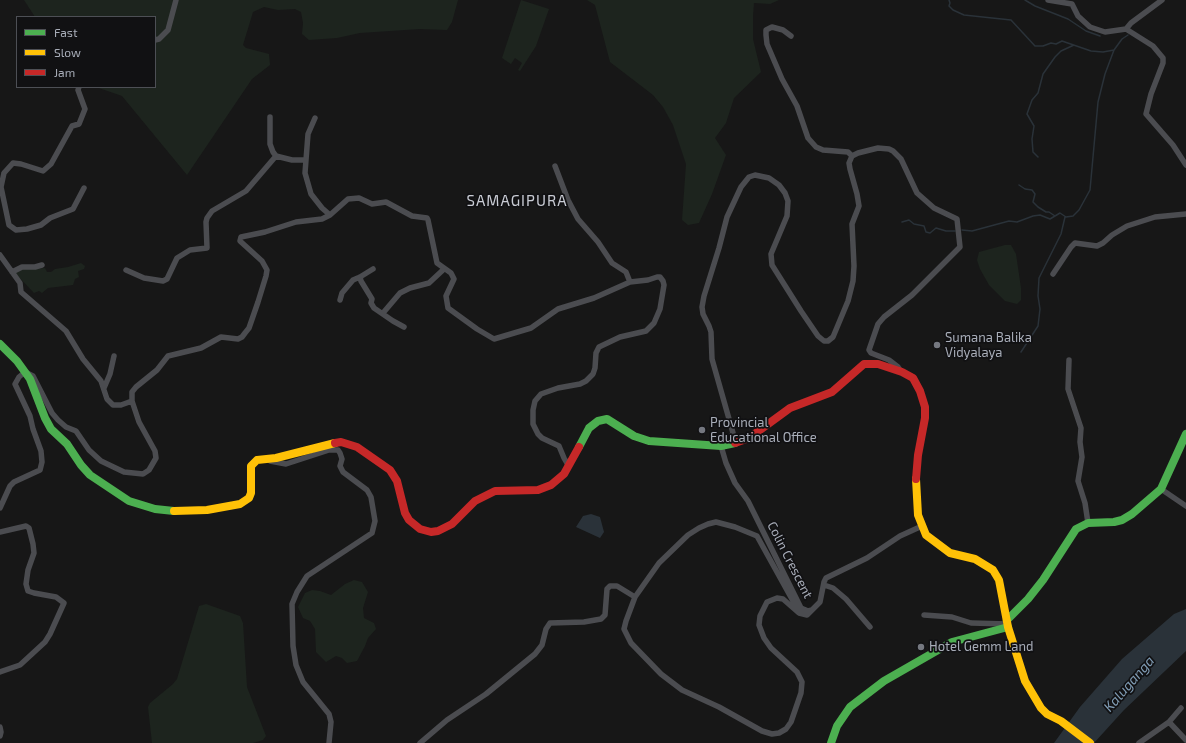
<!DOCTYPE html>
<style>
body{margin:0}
#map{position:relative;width:1186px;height:743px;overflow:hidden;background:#171717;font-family:"Exo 2",sans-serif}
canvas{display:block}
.legend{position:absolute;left:16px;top:16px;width:140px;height:72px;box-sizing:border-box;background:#111113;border:1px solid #4d4f55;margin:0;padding:5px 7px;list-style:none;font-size:12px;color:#a8adb8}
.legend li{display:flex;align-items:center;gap:8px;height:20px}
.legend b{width:20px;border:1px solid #4d4f55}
</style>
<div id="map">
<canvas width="1186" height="743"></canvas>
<ul class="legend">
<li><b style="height:5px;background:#4caf50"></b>Fast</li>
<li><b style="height:5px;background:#ffc107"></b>Slow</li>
<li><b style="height:5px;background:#c62828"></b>Jam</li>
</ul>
</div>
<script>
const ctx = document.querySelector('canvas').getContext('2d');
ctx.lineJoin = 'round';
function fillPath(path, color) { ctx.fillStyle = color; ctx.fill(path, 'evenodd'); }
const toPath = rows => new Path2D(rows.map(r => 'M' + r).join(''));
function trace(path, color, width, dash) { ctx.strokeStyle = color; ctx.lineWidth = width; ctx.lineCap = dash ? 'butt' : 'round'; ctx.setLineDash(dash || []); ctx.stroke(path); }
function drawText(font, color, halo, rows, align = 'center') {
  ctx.font = font + ' "Exo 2",sans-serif'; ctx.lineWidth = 3.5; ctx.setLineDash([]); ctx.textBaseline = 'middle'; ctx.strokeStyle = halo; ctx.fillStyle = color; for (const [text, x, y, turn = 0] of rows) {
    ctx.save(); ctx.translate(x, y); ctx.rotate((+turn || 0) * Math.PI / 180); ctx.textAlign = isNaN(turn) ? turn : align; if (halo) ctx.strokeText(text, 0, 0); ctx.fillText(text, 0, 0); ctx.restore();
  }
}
fillPath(toPath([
 [24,0,458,0,452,22,447,30,420,29,360,33,337,38,309,40,302,34,303,23,301,12,295,9,278,10,264,7,253,12,243,45,246,48,269,54,270,65,252,79,187,175,122,96,96,87,155,87,155,17,35,17],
 [521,0,549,9,536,46,520,71,518,70,522,63,515,58,511,64,502,58],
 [587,0,779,0,770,4,754,3,753,16,753,39,761,72,734,98,726,123,715,138,726,155,712,194,699,223,688,225,682,220,686,164,673,125,663,107,653,95,610,62,595,5],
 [1005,245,1011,245,1016,254,1021,288,1021,300,1017,304,1005,301,989,285,980,269,977,260,979,252],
 [81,263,85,266,84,269,78,271,79,277,75,279,73,285,48,288,42,293,39,291,34,293,14,272,22,268,32,269,45,268,47,272,51,272,55,269,68,267],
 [354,580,362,582,368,592,363,608,364,618,374,623,376,629,368,638,365,646,357,661,347,663,342,658,336,656,326,662,316,652,315,629,310,621,303,618,298,607,305,593,312,590,320,591,331,595,345,584],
 [206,604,240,616,243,623,247,687,266,736,263,740,253,743,152,743,148,707,150,703,173,684,177,679,199,606]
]), '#1d241e');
fillPath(toPath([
 [591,514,600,517,604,532,600,538,576,527,583,516],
 [1186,609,1186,651,1124,710,1094,743,1054,743,1080,707,1122,659,1174,614]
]), '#2a3239');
trace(toPath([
 [949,0,950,3,949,6,953,10,964,15,1011,20,1035,46,1043,46,1051,43,1056,44,1062,41,1091,51,1103,52,1114,50],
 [1025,0,1035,6,1068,19,1086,31,1100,36],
 [1038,157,1033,152,1032,139,1034,126,1027,114,1032,100,1038,93,1043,74,1055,57,1061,51,1074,45],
 [1019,185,1025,189,1032,190,1035,194,1033,202,1038,207,1046,212,1049,212,1055,216],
 [902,222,909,220,914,224,924,226,926,232,930,233,936,228,946,231,955,231],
 [962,230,972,231,1009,221,1017,222,1033,216,1040,215,1050,219,1060,213,1066,217,1073,216,1079,210,1090,190,1098,102,1105,74,1114,50,1122,39,1128,35],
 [1021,352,1038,326,1040,309,1038,296,1039,278,1061,234,1065,217]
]), '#2a3239', 1.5);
trace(toPath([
 [1048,0,1072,4,1078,16,1090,27,1105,32,1126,29,1153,46,1163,58,1163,63,1151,94,1146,114,1173,145,1186,165],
 [1126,29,1131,23,1162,0],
 [791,36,783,30,772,27,766,30,766,35,767,44,782,79,797,106,808,138,816,147,823,150,848,152,852,156],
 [155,40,159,39,168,30,176,0],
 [270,117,270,144,273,152,276,156,292,160,306,160],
 [315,118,308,134,305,173,311,194,322,208,330,215],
 [555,166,568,200,578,219,598,242,612,263,626,272,630,282],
 [4,173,1,187,9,225,16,230,27,229,41,225,50,218,73,209,84,188],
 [4,173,13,163,21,164,43,171,51,164,72,126,79,124,85,109,78,90,79,87],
 [0,255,20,283,21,292,66,331,83,359,101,381,107,399,113,405,121,405,132,401],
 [126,270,144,278,163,281,167,279,177,258,190,250,207,248,206,222,207,218,212,211,246,191,276,156],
 [12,272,22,267,35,267,42,265],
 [1053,274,1071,247,1075,243,1097,246,1103,243,1112,235,1127,226,1155,217,1186,214],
 [360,277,361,281,372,299,371,303,374,308,393,321,404,327],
 [340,300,342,293,353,280,360,277,373,269],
 [383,313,400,293,410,288,429,283,444,269],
 [1069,360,1068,389,1081,428,1080,442,1082,457,1078,481,1085,503,1088,523],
 [104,388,110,374,114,356],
 [721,446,726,463,735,483,748,501,801,608,808,611,812,610,820,602,824,582,826,578,867,558,900,536,922,526],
 [723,446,722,441,731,436,733,433,712,359,711,332,709,326,703,314,702,307,704,296,719,248,727,217,741,187,749,177,755,175,769,178,779,185,785,193,788,201,787,216,771,254,772,265,801,311,818,336,824,341,828,341,833,337,848,301,853,281,854,266,852,224,859,206,857,194,850,169,849,163,852,156,858,153,878,148,889,149,893,151,901,159,917,193,934,208,957,219,960,247,912,295,884,317,878,324,869,350,871,353,889,360,898,367,900,370],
 [270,461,286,464,329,450,338,450,340,453,342,459,340,466,343,472,367,490,371,497,375,521,372,533,307,576,297,592,292,604,293,646,296,665,303,682,329,714,331,722,329,743],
 [1161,489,1186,506],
 [0,508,10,486,14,482,40,470,42,462,41,451,33,429,30,416,15,384,19,377,25,372,33,376,52,413,58,420,66,427,76,431,89,450,101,461,124,472,143,474,149,470,156,458,155,451,139,422,132,401,132,392,136,387,157,370,168,356,201,348,221,337,238,339,242,337,245,333,249,328,258,302,266,276,267,270,262,261,240,241,241,237,265,232,296,222,322,219,330,215,348,199,359,198,372,204,386,202,412,216,427,218,428,220,437,263,451,273,454,279,446,296,448,308,477,329,494,339,531,328,558,309,594,298,630,282,648,280,657,277,660,277,663,281,664,285,660,309,654,323,646,331,620,337,599,347,596,353,595,368,593,374,586,381,580,384,558,388,541,394,535,401,533,410,533,424,538,434,542,438,559,446,564,458,568,465],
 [0,532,26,526,29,528,33,544,34,553,28,570,26,584,28,591,34,593,56,597,64,603,50,634,45,642,20,665,0,672],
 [824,585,833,588,846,599,870,627],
 [801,608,793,601,757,536,735,527,716,522,708,524,699,528,688,535,659,563,635,597,626,621,624,629,631,643,661,674,682,690,719,707,762,731,772,734,779,733,786,729,791,722,801,693,802,682,797,672,771,648,764,638,759,625,760,616,767,602,777,598,783,599,799,613,807,615,812,610],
 [924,615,952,617,971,623,1008,624],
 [1169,722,1181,708],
 [0,727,1,732,0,736],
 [420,743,447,720,486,694,535,654,542,645,546,629,550,623,584,622,601,619,605,615,607,589,610,586,617,586,635,597],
 [1139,743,1169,722,1186,740]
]), '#4b4c50', 5.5);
trace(toPath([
 [0,344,17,361,30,379,45,418,51,429,67,444,81,465,90,475,129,501,155,509,174,511],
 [579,447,589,428,598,421,607,419,634,436,649,441,721,446,735,443],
 [1007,620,1028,599,1043,580,1076,529,1088,523,1114,522,1122,520,1132,514,1161,489,1186,434],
 [831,743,837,726,850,707,884,681,952,642,1008,627]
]), '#4caf50', 8);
trace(toPath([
 [916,479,918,515,926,535,950,553,975,559,993,570,999,580,1008,627,1025,681,1041,708,1047,714,1061,721,1090,743],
 [174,511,207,510,240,504,249,498,251,493,251,466,257,460,276,458,335,443]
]), '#ffc107', 8);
trace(toPath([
 [335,443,341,442,357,447,390,470,397,481,405,513,409,520,420,529,431,532,438,531,452,524,475,501,495,491,538,490,551,485,564,474,579,447],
 [735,443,749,438,790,408,832,392,864,364,878,364,902,372,913,378,920,391,925,407,925,418,918,455,916,479]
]), '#c62828', 8);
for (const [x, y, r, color] of [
 [937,345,4,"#757880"],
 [702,430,4,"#757880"],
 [921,647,4,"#757880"]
]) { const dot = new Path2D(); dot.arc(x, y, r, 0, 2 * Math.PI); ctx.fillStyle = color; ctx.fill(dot); trace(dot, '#111113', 1.5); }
drawText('13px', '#a8adb8', '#111113', [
 ["Sumana Balika",945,338],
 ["Vidyalaya",945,353],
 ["Provincial",710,423],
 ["Educational Office",710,438],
 ["Hotel Gemm Land",929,647]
], 'left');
drawText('13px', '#a8adb8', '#111113', [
 ["Colin Crescent",790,560,63]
]);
drawText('italic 14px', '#7f9bb3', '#111113', [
 ["Kaluganga",1129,684,-49]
]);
ctx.letterSpacing = '1px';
drawText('15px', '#c9ccd4', '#111113', [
 ["SAMAGIPURA",517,201]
]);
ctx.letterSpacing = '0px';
</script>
